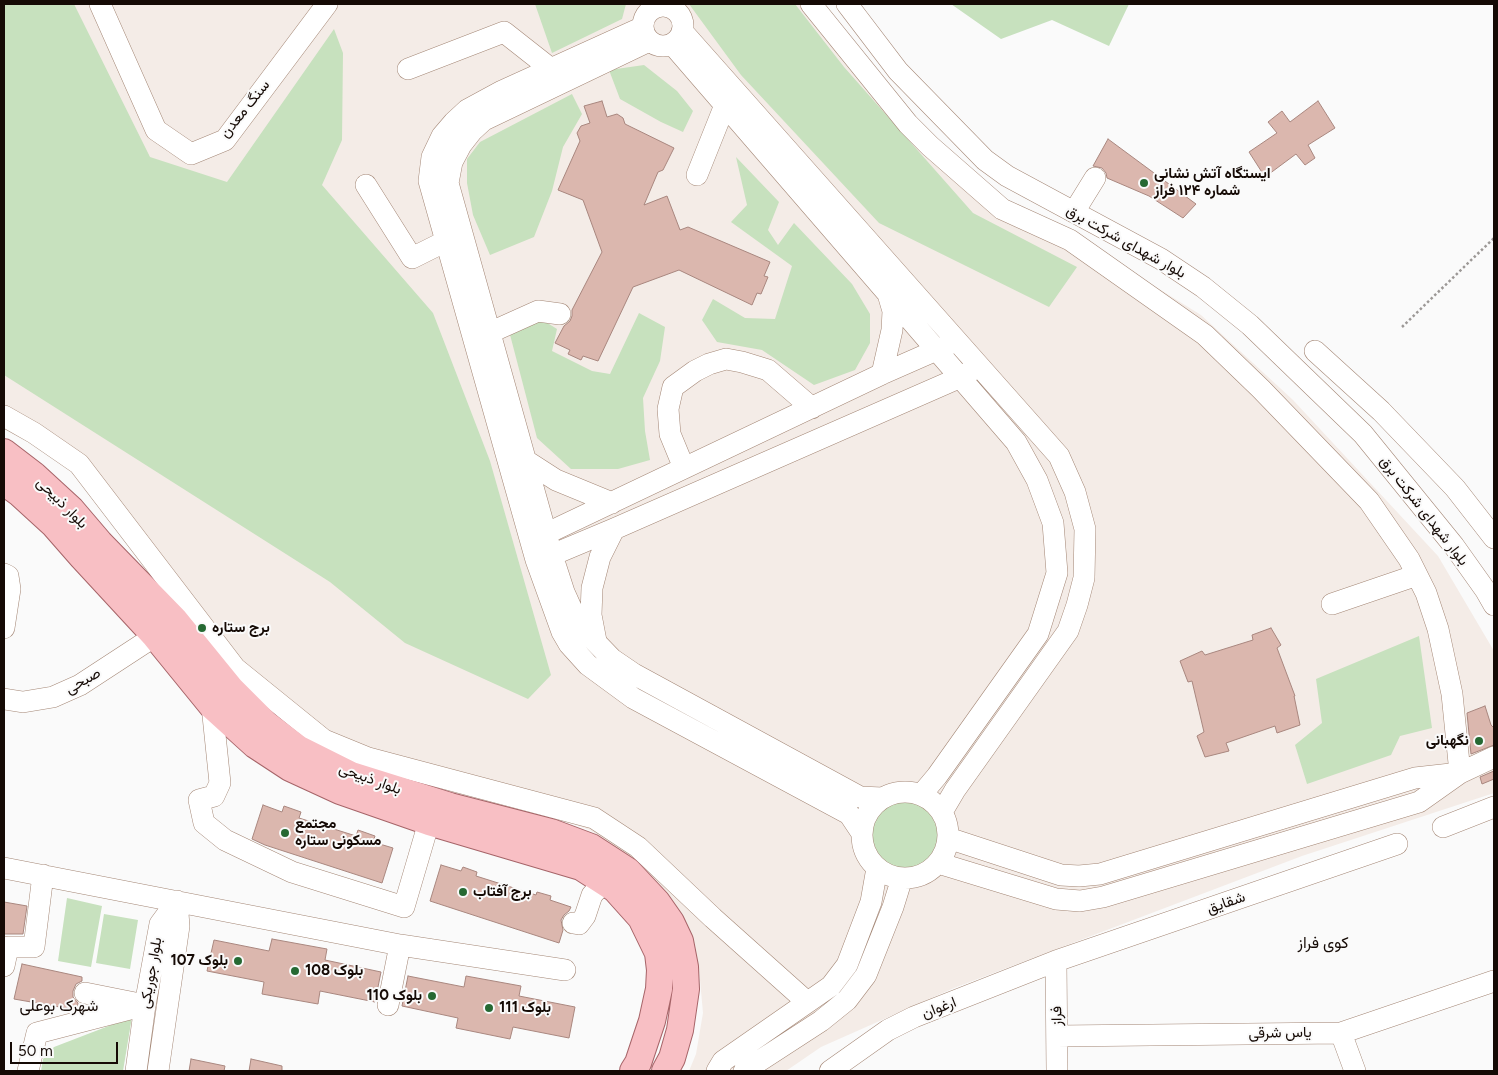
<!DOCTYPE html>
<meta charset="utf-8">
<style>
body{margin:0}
#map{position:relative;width:1498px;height:1075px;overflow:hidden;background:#fafafa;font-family:Figtree,sans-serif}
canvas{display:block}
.frame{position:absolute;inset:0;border:5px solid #150a05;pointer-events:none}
.scale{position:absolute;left:10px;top:1042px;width:108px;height:22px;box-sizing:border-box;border:2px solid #150a05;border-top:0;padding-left:6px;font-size:15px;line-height:18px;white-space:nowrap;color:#150a05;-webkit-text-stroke:4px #fafafa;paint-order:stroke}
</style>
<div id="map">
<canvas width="1498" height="1075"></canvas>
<div class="frame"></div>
<div class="scale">50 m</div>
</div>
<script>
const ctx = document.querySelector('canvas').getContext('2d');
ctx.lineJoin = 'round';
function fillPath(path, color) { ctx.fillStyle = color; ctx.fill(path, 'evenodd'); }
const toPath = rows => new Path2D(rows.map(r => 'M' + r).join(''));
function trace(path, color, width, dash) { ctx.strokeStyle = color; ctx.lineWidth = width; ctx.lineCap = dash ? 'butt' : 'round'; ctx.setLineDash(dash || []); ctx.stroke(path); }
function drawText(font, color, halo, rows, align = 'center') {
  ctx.font = font + ' Figtree,Vazirmatn,sans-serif'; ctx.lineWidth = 4; ctx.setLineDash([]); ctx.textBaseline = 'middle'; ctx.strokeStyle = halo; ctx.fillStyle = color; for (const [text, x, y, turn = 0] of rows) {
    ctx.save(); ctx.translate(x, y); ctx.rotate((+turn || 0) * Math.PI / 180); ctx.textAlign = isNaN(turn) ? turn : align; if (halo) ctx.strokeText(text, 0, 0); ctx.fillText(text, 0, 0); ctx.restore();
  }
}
fillPath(toPath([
 [4,4,821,4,905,112,1010,207,1018,204,1043,217,1201,315,1293,400,1438,556,1494,651,1494,793,1302,856,954,988,821,1047,786,1071,689,1071,696,1054,703,1013,699,969,691,935,669,895,634,860,590,830,287,724,70,470,4,423]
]), '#f4ece7');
fillPath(toPath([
 [4,4,74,4,150,157,227,182,334,29,343,53,342,140,322,185,433,313,490,461,551,675,528,699,405,643,330,582,4,375],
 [535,4,626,4,622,19,552,53],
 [689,4,795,4,844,67,973,213,1077,267,1049,307,879,223,741,75],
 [951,4,1129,4,1109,46,1052,20,1001,39],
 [644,65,677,91,693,111,683,132,661,122,620,99,609,70],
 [572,94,582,114,563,147,552,191,534,237,490,255,473,215,467,183,467,159,480,142],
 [736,157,779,202,768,230,778,245,794,223,852,284,870,314,870,343,855,370,814,385,762,350,717,342,702,320,713,299,745,318,775,319,792,266,731,222,747,205],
 [639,313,665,327,660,361,643,398,645,431,650,460,618,469,571,469,537,438,508,327,541,319,557,329,552,351,592,371,610,374],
 [1419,636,1432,728,1400,736,1391,755,1307,784,1295,745,1322,723,1316,679],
 '871 835a35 35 0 1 1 70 0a35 35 0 1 1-70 0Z',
 [67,898,102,906,91,967,58,961],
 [104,914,138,920,130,969,96,963],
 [132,1017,123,1071,41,1071,43,1059,54,1047]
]), '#c7e1be');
const building = toPath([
 [602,101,607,117,617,114,623,118,625,124,674,148,663,170,658,172,644,205,667,196,680,230,688,227,770,262,764,276,768,277,761,294,757,293,752,305,679,270,633,287,598,361,583,356,581,360,568,354,570,350,555,343,564,326,570,321,572,316,572,310,602,252,583,200,558,190,580,141,577,133,581,126,590,123,584,106,602,101],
 [1318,101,1335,128,1308,145,1315,158,1305,165,1296,154,1265,177,1249,152,1277,133,1268,122,1282,111,1290,122,1318,101],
 [1108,139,1196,204,1183,218,1149,196,1107,178,1106,173,1102,168,1093,166,1108,139],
 [1271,628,1281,645,1277,648,1295,696,1294,696,1300,725,1277,733,1275,726,1226,743,1229,751,1205,757,1197,736,1204,732,1192,681,1188,682,1180,661,1202,651,1205,655,1253,640,1252,635,1271,628],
 [1485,706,1491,725,1494,728,1494,745,1471,754,1467,713,1485,706],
 [1494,771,1494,779,1482,784,1480,777,1494,771],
 [263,805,282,812,284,806,301,812,299,818,356,836,358,830,375,836,373,842,393,848,382,883,265,845,252,839,263,805],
 [441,865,461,871,463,867,477,872,476,876,536,895,537,892,551,896,550,900,571,907,569,911,564,915,561,920,563,930,559,943,430,901,441,865],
 [4,902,27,906,23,934,4,934,4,902],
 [272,939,327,949,325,960,381,972,375,1002,320,991,318,1004,262,994,264,982,207,971,214,940,269,951,272,939],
 [22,964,82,977,82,981,76,984,73,991,73,997,78,1003,77,1010,14,999,22,964],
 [408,976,464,987,466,976,521,986,519,996,575,1007,569,1038,513,1027,510,1039,456,1028,458,1018,402,1006,408,976],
 [191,1059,225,1066,224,1071,189,1071,191,1059],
 [251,1059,282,1066,282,1071,249,1071,251,1059]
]);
fillPath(building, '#dbb7ae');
trace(building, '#a9877f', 1);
const minor = toPath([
 [100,4,156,130,191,154,225,140,327,4],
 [811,4,908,124,930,146,1002,209,1070,240,1205,335,1261,389,1369,501,1409,559,1426,593,1438,629,1452,694,1460,773,1494,757],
 [847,4,898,71,985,160,1007,176,1161,259,1203,287,1250,325,1363,434,1454,546,1486,591,1494,605],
 '643 26a20 20 0 1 1 40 0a20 20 0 1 1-40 0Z',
 [643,27,502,91,467,110,454,122,442,136,432,157,429,181,536,560,562,632,569,644,588,665,633,698,849,814,861,832],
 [682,31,1059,456,1075,492,1085,529,1084,578,1077,605,1068,631,955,790,942,812],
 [649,41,484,120,472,131,461,145,452,162,448,183,552,555,564,592,573,612,584,630,612,659,634,674,860,797,882,798],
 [672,44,1016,442,1037,480,1053,523,1057,573,1038,634,937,776,921,795],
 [408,69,504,32,551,69,556,79],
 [697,175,725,105],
 [366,185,412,258,446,241,460,237],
 [1074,212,1095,178],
 [489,333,538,311,560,314],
 [1315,351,1381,411,1455,488,1494,538],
 [882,374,892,330,893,311,888,294],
 [4,416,34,433,79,464,235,668,324,740,368,758,594,818,638,847,713,918,807,1002],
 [525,460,556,480,612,503],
 [684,468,670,434,668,409,673,387,695,371,709,364,726,359,742,362,768,370,812,408],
 [535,539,882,374,948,345],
 [538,559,552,555,614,529,961,377,971,371],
 [4,574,8,576,10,589,4,628],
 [1332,604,1417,575],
 [596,641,591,615,592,588,600,557,614,529],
 [4,699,23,702,53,697,80,685,155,636],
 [212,706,220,783,214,796,199,800,204,823,225,840,292,872,404,907,429,822],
 '862 835a43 43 0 1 1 86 0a43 43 0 1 1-86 0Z',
 [1443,827,1494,807],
 [938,863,1056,899,1080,901,1103,897,1419,802,1460,773,1415,778,1100,874,1079,876,1061,875,948,838],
 [4,868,400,945,565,970],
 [573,923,579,924,585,916,592,895,604,882],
 [1056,961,1057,1071],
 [4,966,8,947,34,947,43,875],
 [85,993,140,1004],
 [388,1005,400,945],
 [1341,1033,1355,1071],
 [1057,1036,1341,1033,1494,981],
 [28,1071,37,1033,145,1005],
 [136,1071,145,1005,160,924,177,901],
 [158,1071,179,926,177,901],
 [717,1071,723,1061,831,986,847,965,871,902,877,868],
 [744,1071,821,1021,847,1000,866,975,893,907,902,878],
 [830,1071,888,1030,914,1017,1056,961,1397,844]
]);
const major = toPath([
 [4,452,34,475,71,509,100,543,174,619,231,689,265,723,299,749,351,775,450,806,551,832,591,847,628,871,657,902,671,922,680,941,685,967,686,989,680,1030,672,1058,665,1071],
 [4,482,19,493,54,525,82,557,155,636,212,706,255,745,290,768,340,791,429,822,581,867,615,889,641,918,658,953,660,970,659,989,652,1021,638,1063,633,1071]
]);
trace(minor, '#a48776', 22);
trace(major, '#a66468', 28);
trace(toPath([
 [1402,327,1494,238]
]), '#9c9896', 2.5, [2.5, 2.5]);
trace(minor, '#fff', 21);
trace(major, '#f8bfc4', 26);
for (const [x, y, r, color] of [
 [1144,183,5,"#266933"],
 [202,628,5,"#266933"],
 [1479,741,5,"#266933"],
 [285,833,5,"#266933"],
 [463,892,5,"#266933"],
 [238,961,5,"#266933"],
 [295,971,5,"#266933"],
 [432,996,5,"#266933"],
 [489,1008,5,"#266933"]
]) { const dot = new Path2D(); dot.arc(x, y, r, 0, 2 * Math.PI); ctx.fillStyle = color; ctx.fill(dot); trace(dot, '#fafafa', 2); }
drawText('15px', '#150a05', '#fafafa', [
 ["سنگ معدن",245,109,-51],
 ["بلوار شهدای شرکت برق",1126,242,29],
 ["بلوار ذبیحی",62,503,45],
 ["بلوار شهدای شرکت برق",1424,511,52],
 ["صبحی",83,681,-30],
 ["بلوار ذبیحی",370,779,20],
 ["شقایق",1226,903,-19],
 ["بلوار جوریکی",151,973,-80],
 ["ارغوان",939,1008,-21],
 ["فراز",1057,1016,-91],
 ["یاس شرقی",1280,1033,-1]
]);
drawText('bold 15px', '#150a05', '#fafafa', [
 ["ایستگاه آتش نشانی",1154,174],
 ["شماره ۱۲۴ فراز",1154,191],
 ["برج ستاره",212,628],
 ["نگهبانی",1469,741,"right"],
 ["مجتمع",295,824],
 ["مسکونی ستاره",295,841],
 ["برج آفتاب",473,892],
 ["بلوک 107",228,961,"right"],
 ["بلوک 108",305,971],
 ["بلوک 110",422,996,"right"],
 ["بلوک 111",499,1008]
], 'left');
drawText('16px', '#150a05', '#fafafa', [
 ["کوی فراز",1323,943],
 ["شهرک بوعلی",59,1006]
]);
</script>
